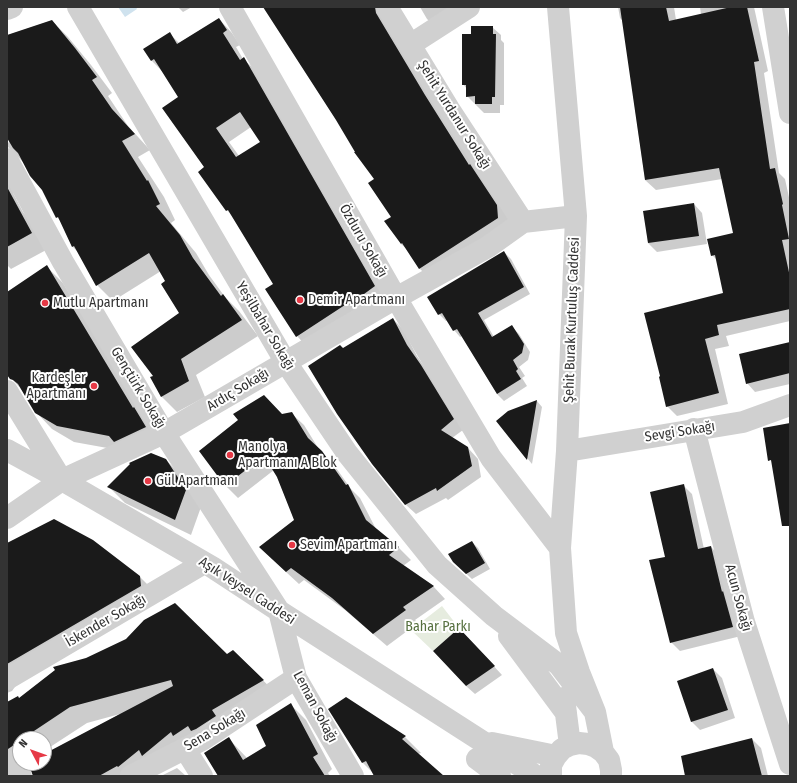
<!DOCTYPE html>
<meta charset="utf-8">
<style>
body{margin:0}
#map{position:relative;width:797px;height:783px;overflow:hidden;background:#fff;font-family:"Fira Sans Condensed",sans-serif}
canvas{display:block}
.frame{position:absolute;inset:0;border:8px solid #333;pointer-events:none}
.north{position:absolute;left:12px;top:731px;width:40px;height:40px;box-sizing:border-box;background:#fff;border:1px solid #adadad;border-radius:50%;rotate:311deg;font-size:11px;font-weight:700;line-height:16px;text-align:center;color:#333}
.north::after{content:'';display:block;margin:auto;width:14px;height:18px;background:#e63946;clip-path:polygon(50% 0,100% 100%,50% 72%,0 100%)}
</style>
<div id="map">
<canvas width="797" height="783"></canvas>
<div class="frame"></div>
<div class="north">N</div>
</div>
<script>
const ctx = document.querySelector('canvas').getContext('2d');
ctx.lineJoin = 'round';
function fillPath(path, color) { ctx.fillStyle = color; ctx.fill(path, 'evenodd'); }
const toPath = rows => new Path2D(rows.map(r => 'M' + r).join(''));
function trace(path, color, width, dash) { ctx.strokeStyle = color; ctx.lineWidth = width; ctx.lineCap = dash ? 'butt' : 'round'; ctx.setLineDash(dash || []); ctx.stroke(path); }
function drawText(font, color, halo, rows, align = 'center') {
  ctx.font = font + ' "Fira Sans Condensed",sans-serif'; ctx.lineWidth = 4; ctx.setLineDash([]); ctx.textBaseline = 'middle'; ctx.strokeStyle = halo; ctx.fillStyle = color; for (const [text, x, y, turn = 0] of rows) {
    ctx.save(); ctx.translate(x, y); ctx.rotate((+turn || 0) * Math.PI / 180); ctx.textAlign = isNaN(turn) ? turn : align; if (halo) ctx.strokeText(text, 0, 0); ctx.fillText(text, 0, 0); ctx.restore();
  }
}
fillPath(toPath([
 [442,606,459,628,433,651,411,630]
]), '#e6ecdf');
fillPath(toPath([
 [118,7,136,7,137,9,125,17]
]), '#cfe2ee');
fillPath(toPath([
 [178,7,192,7,183,12],
 [264,7,388,7,510,219,434,282,420,269,409,251,401,244,392,217,375,179,357,152],
 [420,7,479,7,441,32,427,19],
 [618,7,674,7,676,20,701,15,700,7,754,7,768,71,764,73,779,173,785,179,790,202,790,321,726,336,729,346,715,349,728,404,677,416,667,406,724,294,717,260,712,255,734,234,722,179,656,190,645,180,623,21,620,18],
 [219,19,232,33,240,45,236,47,243,59,258,72,388,300,310,350,297,336,275,284,232,216,227,210,205,167,179,97,163,72,152,61,145,49,170,34,179,43],
 [251,127,261,142,239,156,229,142],
 [52,21,68,37,91,65,112,93,108,96,128,126,150,150,138,157,164,197,175,220,171,223,196,253,209,275,225,297,239,311,258,336,196,375,205,397,177,412,161,396,154,376,180,313,166,281,161,271,113,301,97,285,78,252,72,246,62,222,57,217,42,189,23,162,7,146,7,143,10,142,7,136,7,37],
 [492,27,501,35,501,40,504,43,504,105,500,105,500,113,484,113,467,96,467,89,463,84,472,35],
 [7,178,16,191,13,193,23,212,32,222,48,249,11,269,7,265],
 [694,204,702,213,707,244,657,252,648,243,644,212],
 [504,252,511,259,530,294,484,320,494,337,512,327,519,334,530,352,528,360,519,367,525,376,522,378,527,386,504,401,497,394,462,336,460,337,454,330,448,320,446,321,439,314],
 [47,267,63,283,161,444,124,451,74,442,52,429,36,412,23,391,7,374,7,293],
 [393,319,403,329,417,356,431,376,463,430,452,438,468,448,478,459,481,477,448,500,446,498,416,514,405,504,343,349],
 [790,343,790,384,755,392,747,383],
 [537,401,542,407,532,464,497,421,508,412],
 [291,413,304,425,320,451,334,465,351,489,360,498,376,529,399,548,411,560,403,566,433,586,445,599,415,620,418,623,387,646,345,610,304,580,299,584,260,548,295,520,274,470,238,498,226,486,201,451,282,415],
 [165,459,182,476,201,507,191,535,125,503,109,487],
 [683,485,692,494,704,549,711,547,720,556,741,636,680,651,671,642,666,558],
 [13,540,140,577,156,593,17,684,12,691,7,693,7,544],
 [472,542,478,548,490,569,472,579,460,568],
 [468,638,502,675,475,694,466,686],
 [233,651,279,696,220,731,210,721,142,776,34,776,34,773,27,763,44,763,44,755,120,714,87,723,44,751,44,739,20,739,20,763,26,763,7,776,7,703,17,697,19,699,227,656],
 [713,669,722,678,735,718,700,730,692,722],
 [346,698,405,737,421,753,418,754,441,776,376,776,363,763,330,709],
 [290,704,306,720,332,769,328,773,330,776,217,776,219,775,229,739,247,758,267,746],
 [752,739,761,748,768,776,687,776],
 [177,768,186,776,161,776]
]), '#0003');
fillPath(toPath([
 [263,7,375,7,376,13,425,95,469,165,470,164,497,205,498,218,419,269,402,243,401,244,384,221,391,217,368,183,374,179,354,152,355,152,336,120],
 [620,7,666,7,669,21,731,7,747,7,759,61,754,62,770,169,775,168,783,204,782,205,789,239,782,240,790,277,790,309,717,325,719,335,705,339,719,393,666,407,659,377,660,376,644,313,723,293,715,255,711,256,707,239,733,233,719,168,645,180],
 [219,18,227,30,223,33,240,60,244,57,375,286,349,305,348,303,296,337,265,289,273,284,228,210,226,211,198,172,204,167,162,108,178,97,154,59,151,61,143,49,170,32,177,44],
 [240,112,260,142,236,157,216,128],
 [52,20,75,48,97,77,92,80,112,109,135,134,122,141,147,181,148,180,160,204,156,206,180,235,193,258,221,296,223,294,242,320,181,359,189,381,161,397,150,377,153,376,131,347,179,313,161,284,165,281,149,253,96,286,74,246,72,247,58,217,56,218,42,190,30,176,18,153,13,148,7,138,7,35],
 [471,26,493,26,493,34,496,34,495,97,492,97,492,104,475,104,475,96,466,97,466,85,462,85,462,34,471,34],
 [7,187,32,233,7,247],
 [694,203,699,236,648,243,643,211],
 [504,251,524,287,478,313,492,337,512,325,524,344,522,353,513,360,518,369,516,371,521,379,497,394,457,329,453,331,442,313,438,315,427,297],
 [47,265,133,408,134,407,146,427,114,442,109,436,57,426,35,413,18,384,13,380,10,379,7,375,7,292],
 [393,318,407,345,421,365,454,419,441,430,468,447,472,466,437,491,436,488,405,505,372,464,337,414,308,366,340,345,343,348],
 [790,342,790,373,746,384,739,354],
 [264,395,282,414,292,412,308,438,322,451,346,485,348,484,366,520,399,547,389,555,434,586,403,607,406,610,373,634,332,598,291,568,286,572,259,547,294,520,277,477,264,456,225,486,199,451,238,420,233,414],
 [537,400,527,460,496,421,508,411],
 [790,423,790,526,782,526,771,460,768,461,763,428],
 [151,453,166,459,186,490,175,520,107,487,130,464,129,463],
 [684,484,698,549,711,546,722,592,723,591,733,627,670,643,649,560,665,557,650,492],
 [54,519,93,540,140,576,141,586,7,664,7,543],
 [472,541,485,563,466,574,453,562,448,554],
 [175,603,227,654,233,650,264,680,212,710,216,716,196,729,191,731,188,726,173,736,171,732,142,756,139,750,118,767,117,766,99,776,33,776,30,768,26,763,44,763,44,754,173,686,171,680,70,707,22,739,20,739,20,741,8,749,7,702,18,696,19,698,55,670,53,667,86,658,126,639,144,620],
 [459,628,495,666,466,686,433,651],
 [713,668,728,710,691,722,677,681],
 [346,697,406,736,402,739,444,776,374,776,366,761,362,763,328,709],
 [291,703,318,754,313,757,325,776,218,776,204,753,229,737,243,760,266,746,256,725],
 [752,738,762,776,685,776,681,756]
]), '#1a1a1a');
trace(toPath([
 [78,7,285,361,347,453,437,565,494,616,559,665,595,712],
 [230,7,396,298,491,458,560,548],
 [387,7,449,109,523,222],
 [558,7,576,216,567,451,560,548,566,633,579,672,595,712,603,752],
 [773,7,790,113],
 [7,9,12,7],
 [410,45,469,7],
 [7,159,63,262,164,433,279,611,296,678,353,776],
 [7,391,61,479],
 [694,429,744,622,790,764],
 [7,450,62,480,212,567,279,611,536,776],
 [567,451,743,422,790,405],
 [7,518,62,480,164,433,396,298,488,247,523,222,576,216],
 [509,636,566,713],
 [7,679,204,563],
 [564,698,570,745],
 [492,743,556,756],
 [185,749,202,776],
 [477,759,500,776],
 [7,761,21,776],
 [131,776,202,740,296,678],
 [551,776,551,765,556,756,562,749,570,745,579,743,588,744,596,747,603,752,609,760,611,770,611,776]
]), '#d0d0d0', 22);
for (const [x, y, r, color] of [
 [300,300,4,"#e63946"],
 [45,303,4,"#e63946"],
 [94,386,4,"#e63946"],
 [230,455,4,"#e63946"],
 [148,481,4,"#e63946"],
 [292,545,4,"#e63946"]
]) { const dot = new Path2D(); dot.arc(x, y, r, 0, 2 * Math.PI); ctx.fillStyle = color; ctx.fill(dot); trace(dot, '#fff', 1.5); }
drawText('14px', '#333', '#fff', [
 ["Şehit Yurdanur Sokağı",454,115,58],
 ["Özduru Sokağı",363,241,60],
 ["Şehit Burak Kurtuluş Caddesi",572,320,-88],
 ["Yeşilbahar Sokağı",265,326,59],
 ["Gençtürk Sokağı",138,388,59],
 ["Ardıç Sokağı",238,390,-31],
 ["Sevgi Sokağı",680,432,-9],
 ["Aşık Veysel Caddesi",247,591,33],
 ["Acun Sokağı",738,598,75],
 ["İskender Sokağı",106,621,-30],
 ["Leman Sokağı",315,707,62],
 ["Sena Sokağı",215,730,-31]
]);
drawText('14px', '#333', '#fff', [
 ["Demir Apartmanı",308,300],
 ["Mutlu Apartmanı",53,303],
 ["Kardeşler",86,378,"right"],
 ["Apartmanı",86,394,"right"],
 ["Manolya",238,447],
 ["Apartmanı A Blok",238,463],
 ["Gül Apartmanı",156,481],
 ["Sevim Apartmanı",300,545]
], 'left');
drawText('14px', '#56703f', '#fff', [
 ["Bahar Parkı",438,627]
]);
</script>
